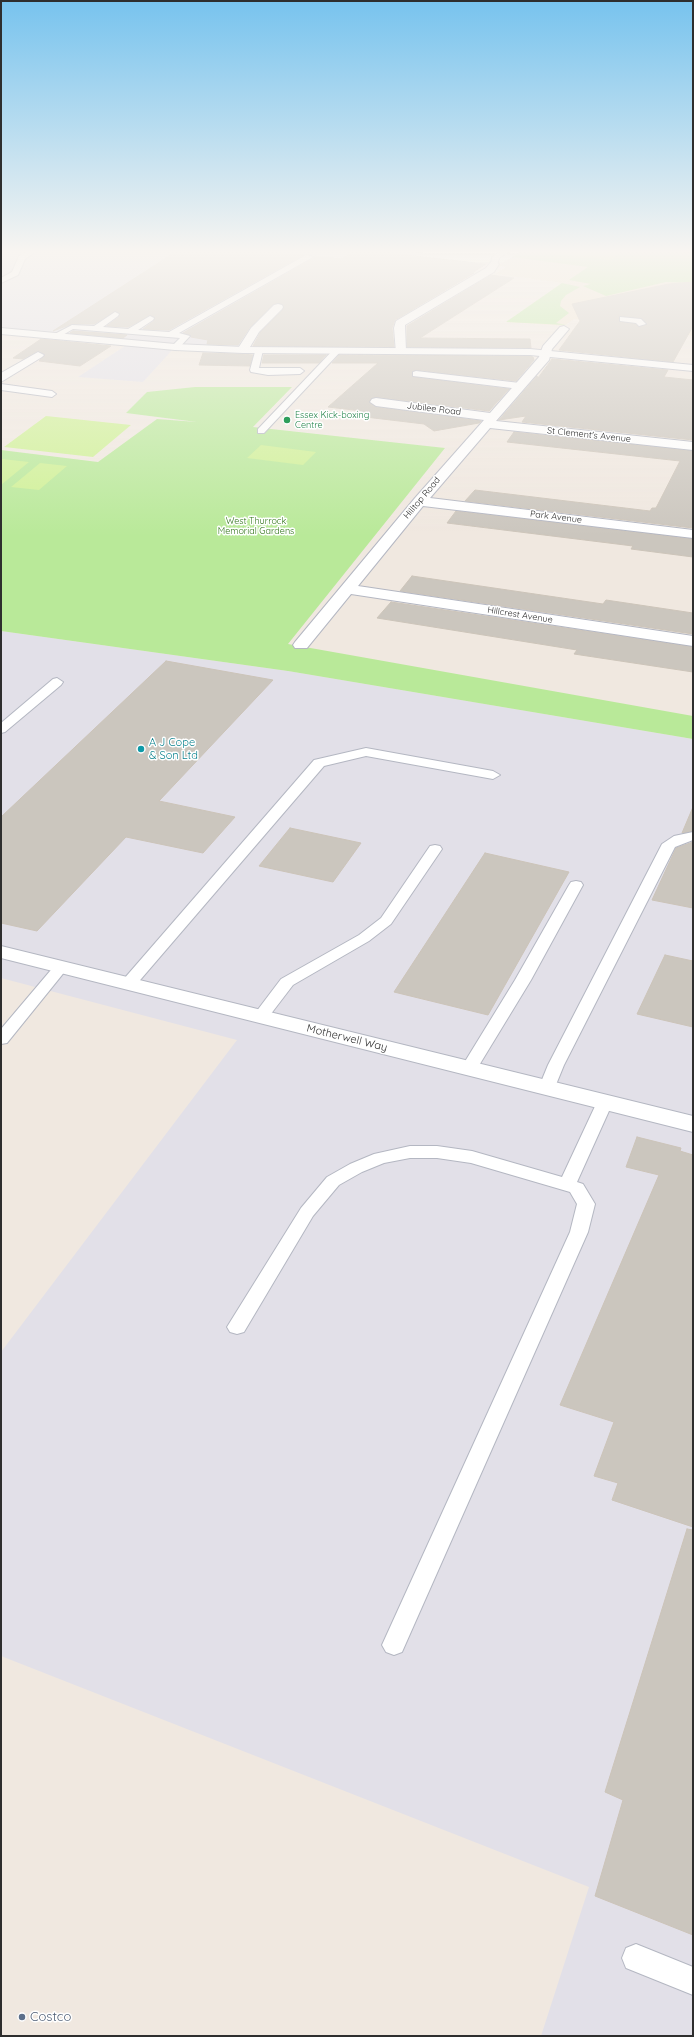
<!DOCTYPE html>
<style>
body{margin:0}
#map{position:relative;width:694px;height:2037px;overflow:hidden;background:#f0e8e0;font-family:Quicksand,sans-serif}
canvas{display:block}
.frame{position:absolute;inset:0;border:2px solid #2e2e2e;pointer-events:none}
</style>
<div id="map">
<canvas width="694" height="2037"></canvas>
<div class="frame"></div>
</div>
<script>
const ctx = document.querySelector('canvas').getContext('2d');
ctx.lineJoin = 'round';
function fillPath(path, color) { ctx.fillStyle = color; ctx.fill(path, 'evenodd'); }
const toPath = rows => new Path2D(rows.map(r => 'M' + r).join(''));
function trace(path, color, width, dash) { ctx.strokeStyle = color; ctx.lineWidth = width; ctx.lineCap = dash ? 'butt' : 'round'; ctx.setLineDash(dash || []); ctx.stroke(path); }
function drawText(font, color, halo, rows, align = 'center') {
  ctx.font = font + ' Quicksand,sans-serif'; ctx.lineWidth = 3; ctx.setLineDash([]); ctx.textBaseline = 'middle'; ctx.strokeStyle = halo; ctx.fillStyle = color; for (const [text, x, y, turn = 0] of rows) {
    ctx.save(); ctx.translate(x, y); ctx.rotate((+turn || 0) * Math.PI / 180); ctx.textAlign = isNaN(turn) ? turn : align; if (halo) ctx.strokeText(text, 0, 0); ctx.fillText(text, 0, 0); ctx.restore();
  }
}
fillPath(toPath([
 [1,251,403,251,423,253,327,308,277,303,252,305,230,319,261,323,243,350,175,347,143,382,78,377,128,344,1,331],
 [1,631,288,671,693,739,693,2036,541,2036,589,1887,1,1656,1,1352,237,1040,1,978]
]), '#e2e0e8');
fillPath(toPath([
 [523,251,670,251,693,253,693,336,574,319,564,326,506,322,562,283,495,274,506,267,497,266]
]), '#f2e5cf');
fillPath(toPath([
 [523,251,670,251,693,253,693,283,666,282,606,296,583,286,591,284,569,280,588,267,512,257],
 [562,283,580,287,566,295,561,301,560,306,569,313,556,323,566,325,506,322],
 [195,387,292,387,253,427,445,448,288,644,693,716,693,739,288,671,1,631,1,450,98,462,157,419,197,422,126,413,147,392]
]), '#b9e999');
fillPath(toPath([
 [537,251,621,251,611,260,536,252],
 [46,416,131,425,93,457,4,447],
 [261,445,316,452,303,465,247,458],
 [2,459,29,462,1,485],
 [40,463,67,466,39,490,11,487]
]), '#cff195');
const building = toPath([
 [177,251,248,251,303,255,169,330,143,329,154,321,155,318,151,315,128,327,107,326,119,317,120,314,116,311,94,324,72,324,53,331,177,251],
 [356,251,370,251,486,264,472,273,474,273,395,320,392,328,394,347,253,346,260,333,283,310,283,304,278,303,273,304,250,327,238,345,207,344,208,340,191,337,190,335,183,333,314,258,314,256,341,259,356,251],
 [491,275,514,278,420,338,530,339,531,348,407,347,407,326,491,275],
 [693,282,693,326,673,362,559,350,580,321,572,304,669,284,693,282],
 [619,316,641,318,647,325,639,327,635,324,620,322,619,316],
 [73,331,127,335,123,338,70,333,73,331],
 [41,339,111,346,80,366,39,361,45,355,39,351,23,359,13,358,41,339],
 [203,353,243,354,253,355,250,366,199,365,203,353],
 [264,355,326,355,319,363,262,363,264,355],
 [339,355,530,356,533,357,534,360,516,381,416,370,412,371,413,377,509,389,489,411,376,397,372,398,369,401,376,407,481,421,479,423,434,431,424,424,357,416,362,411,328,407,378,363,332,363,339,355],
 [552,359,668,370,664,377,693,380,693,440,522,422,526,416,499,420,537,376,538,378,552,359],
 [514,432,693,451,693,528,465,501,475,490,650,511,652,508,656,508,680,461,507,442,514,432],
 [456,511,693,539,693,557,631,549,633,546,447,523,456,511],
 [412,576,603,604,606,600,693,613,693,634,400,591,412,576],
 [391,602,693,647,693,672,574,654,577,650,377,618,391,602],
 [166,661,273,680,159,801,235,817,203,853,126,837,37,931,1,923,1,817,166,661],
 [693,807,693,831,682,833,693,807],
 [290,828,361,843,333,882,259,866,290,828],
 [693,842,693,908,652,900,676,848,693,842],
 [485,853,569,872,488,1015,394,992,485,853],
 [665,955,693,961,693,1027,637,1014,665,955],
 [637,1137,681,1148,680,1151,693,1155,693,1527,612,1500,618,1483,594,1476,614,1422,560,1405,659,1175,626,1167,637,1137],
 [687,1529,693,1530,693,1935,595,1896,623,1800,605,1792,687,1529]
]);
fillPath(building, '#cbc6be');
trace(building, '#ccc4b9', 1);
const lane = toPath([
 [28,251,36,251,25,259,18,275,1,283,1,278,12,272,19,256,28,251],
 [502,251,510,251,499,258,497,266,491,266,492,257,502,251],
 [306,255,313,257,179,333,190,336,178,349,171,347,180,338,73,329,56,339,49,337,72,325,94,326,115,312,119,314,118,316,103,327,128,329,150,316,154,318,153,320,138,330,169,332,306,255],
 [620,317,641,319,646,324,639,326,636,323,620,321,620,317],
 [256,348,263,350,259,368,300,368,304,371,300,374,268,375,251,372,250,370,256,348],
 [335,348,342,350,264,433,258,433,258,429,335,348],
 [416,371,520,383,524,386,520,389,413,376,413,372,416,371],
 [1,384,52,391,56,394,52,397,1,390,1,384],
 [57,678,63,682,61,685,5,732,1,733,1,723,53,679,57,678],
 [366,748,493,771,500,775,493,779,366,756,324,766,135,986,123,986,121,983,123,980,314,760,366,748],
 [693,832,693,840,675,847,564,1065,555,1087,553,1091,547,1092,541,1091,539,1087,548,1065,662,844,674,836,693,832],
 [435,845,440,846,442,849,391,924,369,941,293,985,267,1019,255,1019,253,1016,281,979,359,935,381,918,430,846,435,845],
 [576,881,581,882,583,885,531,980,475,1072,469,1073,463,1072,461,1068,515,980,569,885,571,882,576,881],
 [61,962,66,964,69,967,66,970,7,1043,1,1044,1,1029,56,964,61,962],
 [605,1097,611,1098,613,1102,577,1182,583,1184,595,1204,588,1232,402,1652,394,1655,386,1652,382,1645,570,1232,577,1204,570,1192,471,1163,437,1158,410,1158,384,1163,362,1172,339,1185,313,1216,244,1332,237,1334,230,1332,227,1327,301,1208,327,1177,350,1164,374,1154,410,1146,437,1146,472,1151,562,1177,597,1102,599,1098,605,1097],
 [636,1944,693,1967,693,1995,626,1968,622,1958,626,1948,636,1944]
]);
const street = toPath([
 [494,261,499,264,494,272,405,325,406,351,400,354,396,353,394,328,396,321,486,268,491,262,494,261],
 [278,304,282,305,283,307,282,309,259,332,247,352,239,352,237,350,251,328,274,305,278,304],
 [564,326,569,329,552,349,549,360,496,421,693,442,693,450,490,428,430,498,693,530,693,538,423,506,358,586,693,636,693,646,351,594,307,648,295,648,293,645,295,642,415,498,484,420,376,406,370,402,372,399,376,398,490,413,539,357,543,346,560,327,564,326],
 [38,352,44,355,42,357,1,382,1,373,38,352]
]);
const secondary = toPath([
 [1,328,175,344,243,347,530,349,693,365,693,371,530,355,243,353,175,350,1,334,1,328],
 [1,946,693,1116,693,1132,1,958,1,946]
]);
trace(lane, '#b4b7c2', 2);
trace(street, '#b4b7c2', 2);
trace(secondary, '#b4b7c2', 2);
fillPath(lane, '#fff');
fillPath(street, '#fff');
fillPath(secondary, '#fff');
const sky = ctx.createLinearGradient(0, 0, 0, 536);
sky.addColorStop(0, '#77c3ee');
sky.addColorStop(0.47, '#f8f5f1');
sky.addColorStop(1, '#f8f5f100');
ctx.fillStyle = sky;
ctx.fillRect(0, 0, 694, 536);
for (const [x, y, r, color] of [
 [287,420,4,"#2e9e5b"],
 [141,749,4,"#0f9aa8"],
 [22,2017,4,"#5c6f8a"]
]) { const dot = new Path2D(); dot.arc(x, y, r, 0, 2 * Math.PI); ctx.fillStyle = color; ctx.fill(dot); trace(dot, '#fff', 1.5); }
drawText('9px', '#2e2e2e', '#fff', [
 ["Jubilee Road",434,409,7],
 ["St Clement's Avenue",589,435,6],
 ["Hilltop Road",422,498,-50],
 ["Park Avenue",556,517,7],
 ["Hillcrest Avenue",520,615,9]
]);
drawText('9px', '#27864d', '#fff', [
 ["Essex Kick-boxing",295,415],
 ["Centre",295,425]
], 'left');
drawText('9px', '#2e7316', '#fff', [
 ["West Thurrock",256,521],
 ["Memorial Gardens",256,531]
]);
drawText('11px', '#0d838f', '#fff', [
 ["A J Cope",149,743],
 ["& Son Ltd",149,756]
], 'left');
drawText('11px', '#2e2e2e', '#fff', [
 ["Motherwell Way",347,1038,14]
]);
drawText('13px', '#4e5e75', '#fff', [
 ["Costco",30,2017]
], 'left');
</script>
